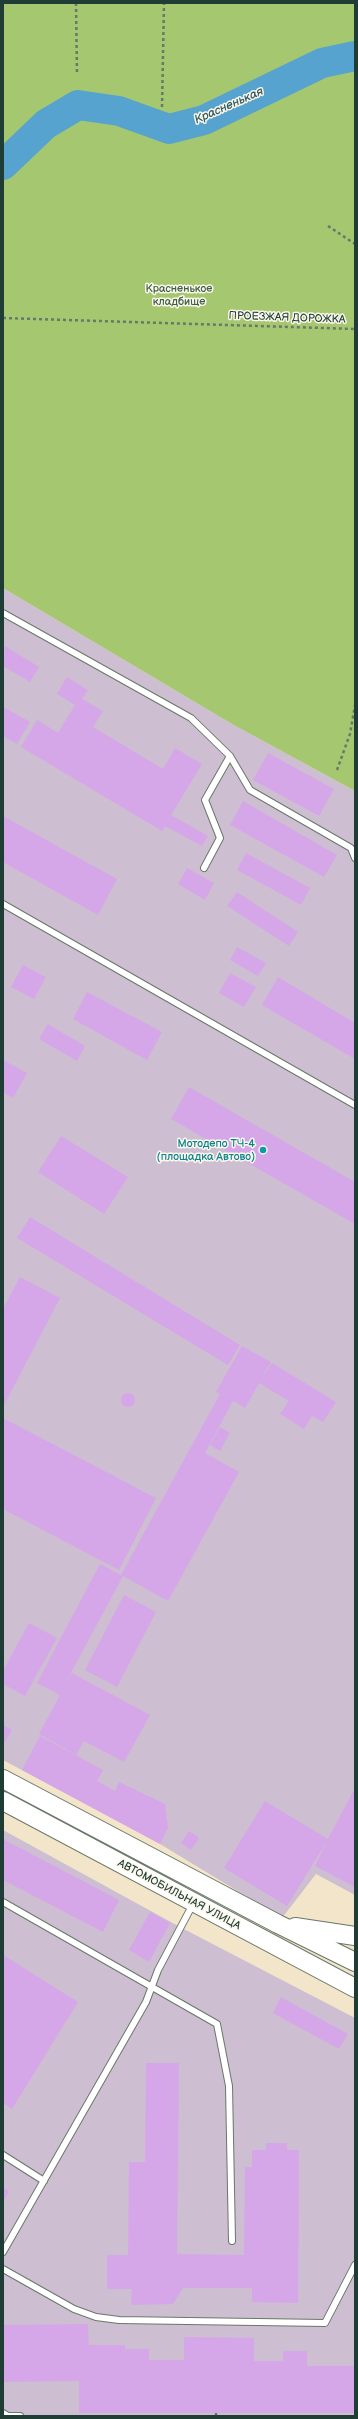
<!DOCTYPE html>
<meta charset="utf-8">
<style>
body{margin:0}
#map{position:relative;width:358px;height:2419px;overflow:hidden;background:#f2e5ca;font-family:"Balsamiq Sans",sans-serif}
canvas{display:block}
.frame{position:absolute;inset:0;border:4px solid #1f3d34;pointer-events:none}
</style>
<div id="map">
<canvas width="358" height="2419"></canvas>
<div class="frame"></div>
</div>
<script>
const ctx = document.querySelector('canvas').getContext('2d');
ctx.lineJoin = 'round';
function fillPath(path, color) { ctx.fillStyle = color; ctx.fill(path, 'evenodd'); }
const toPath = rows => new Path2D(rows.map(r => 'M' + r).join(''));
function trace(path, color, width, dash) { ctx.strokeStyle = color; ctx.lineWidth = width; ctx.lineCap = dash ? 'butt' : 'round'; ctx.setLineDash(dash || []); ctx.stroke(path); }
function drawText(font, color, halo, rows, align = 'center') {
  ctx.font = font + ' "Balsamiq Sans",sans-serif'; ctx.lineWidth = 3; ctx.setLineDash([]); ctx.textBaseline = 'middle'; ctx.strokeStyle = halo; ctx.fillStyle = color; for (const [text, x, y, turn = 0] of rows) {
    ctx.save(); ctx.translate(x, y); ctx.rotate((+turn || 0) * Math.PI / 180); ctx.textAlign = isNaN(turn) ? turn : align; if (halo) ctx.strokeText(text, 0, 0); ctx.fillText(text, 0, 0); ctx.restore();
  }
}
fillPath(toPath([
 [3,588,232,724,355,791,355,1895,316,1874,282,1918,160,1844,3,1760],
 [3,1830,180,1927,355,2018,355,2416,3,2416]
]), '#cdbed2');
fillPath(toPath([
 [3,3,355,3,355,791,232,724,3,588]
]), '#a5c770');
trace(toPath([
 [3,165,46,124,78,105,119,111,169,129,204,120,322,63,355,56]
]), '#57a3cf', 30);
fillPath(toPath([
 [5,646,39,667,30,682,3,666],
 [67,677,88,690,82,699,103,711,93,727,163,769,175,748,202,764,171,815,208,836,202,846,165,826,162,831,21,747,37,720,58,733,75,705,57,694],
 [3,707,30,722,17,744,3,736],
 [268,753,334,789,319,816,253,780],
 [243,801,337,855,324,877,230,825],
 [3,816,117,879,98,915,3,862],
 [246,853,310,888,301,905,237,870],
 [187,868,214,883,205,900,178,884],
 [237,892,298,932,289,946,227,906],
 [237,947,266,963,258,976,230,960],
 [23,965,46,977,34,999,11,987],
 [230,973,256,987,244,1007,219,993],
 [278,977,355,1023,355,1059,262,1005],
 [87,992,162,1032,147,1060,73,1019],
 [48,1024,85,1046,77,1061,39,1039],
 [3,1060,27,1073,13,1098,3,1092],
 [189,1087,355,1182,355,1224,171,1119],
 [61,1136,128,1177,104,1214,38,1172],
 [30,1217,240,1345,228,1365,17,1238],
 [20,1277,60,1298,3,1407,3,1309],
 [242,1346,271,1362,245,1408,233,1401,205,1453,239,1472,168,1601,123,1576,65,1684,72,1673,150,1715,124,1762,84,1741,76,1755,39,1734,60,1695,37,1683,100,1564,121,1575,220,1394,216,1392],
 [272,1363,336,1402,323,1422,312,1416,304,1429,280,1414,289,1401,259,1383],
 '121 1400a7 7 0 1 1 14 0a7 7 0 1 1-14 0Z',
 [3,1418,156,1498,119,1570,3,1509],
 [220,1427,230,1433,220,1451,210,1445],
 [124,1595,156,1612,117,1687,85,1670],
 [29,1623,57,1638,25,1696,3,1684,3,1671],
 [3,1725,12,1730,3,1745],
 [40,1736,103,1770,97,1781,115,1791,119,1782,165,1804,168,1828,160,1844,22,1770],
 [355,1788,355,1887,315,1866,327,1841,287,1906,224,1868,265,1801,328,1839],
 [189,1831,199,1838,191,1850,181,1843],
 [3,1839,119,1900,103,1932,3,1880],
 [150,1912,170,1923,149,1962,129,1950],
 [3,1955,78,2002,12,2109,3,2103],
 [281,1997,348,2034,339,2049,273,2013],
 [146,2063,179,2063,177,2254,244,2255,245,2167,252,2167,252,2150,266,2150,266,2143,287,2143,287,2150,299,2150,298,2303,252,2302,252,2288,183,2288,173,2304,131,2305,132,2289,107,2289,107,2255,128,2255,129,2162,145,2162],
 [3,2188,9,2191,3,2202],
 [88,2324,89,2345,125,2345,125,2349,149,2349,149,2360,184,2360,184,2337,254,2338,254,2361,283,2361,283,2351,307,2351,307,2366,354,2366,354,2413,79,2413,79,2381,3,2382,3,2325]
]), '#d6a7e8');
const service = toPath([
 [3,613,191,718,230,756,205,800,220,838,204,868],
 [230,756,250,790,351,848,355,858],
 [3,904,355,1105],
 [3,1902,217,2024,229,2086,232,2241],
 [3,2155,44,2181],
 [3,2252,146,2002,158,1970,193,1904],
 [3,2269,74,2309,96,2317,119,2320,325,2323,355,2265],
 [3,2413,8,2416,20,2416]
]);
const secondary = toPath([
 [3,1779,278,1924,355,1962],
 [3,1801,355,1988],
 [295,1927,355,1936]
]);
trace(service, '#697868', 8);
trace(secondary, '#697868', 20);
trace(toPath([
 [76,3,77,74],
 [162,107,164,3],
 [328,226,355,244],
 [3,318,355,329],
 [337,770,350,734,355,705],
 [216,2413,216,2416]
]), '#697868', 2.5, [3, 3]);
trace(service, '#fff', 6);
trace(secondary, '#fff', 18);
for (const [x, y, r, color] of [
 [263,1150,4,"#0f9aa8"]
]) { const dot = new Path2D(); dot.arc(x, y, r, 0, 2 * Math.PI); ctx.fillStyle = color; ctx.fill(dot); trace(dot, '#fbf7ec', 1.5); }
drawText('11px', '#406043', '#fbf7ec', [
 ["Красненькое",179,289],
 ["кладбище",179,302]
]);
drawText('11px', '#1f3d34', '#fbf7ec', [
 ["ПРОЕЗЖАЯ ДОРОЖКА",287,318,2],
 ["АВТОМОБИЛЬНАЯ УЛИЦА",179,1895,28]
]);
drawText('11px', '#0d838f', '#fbf7ec', [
 ["Мотодепо ТЧ-4",255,1144],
 ["(площадка Автово)",255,1157]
], 'right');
drawText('italic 12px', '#305c62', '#fbf7ec', [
 ["Красненькая",229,106,-24]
]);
</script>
